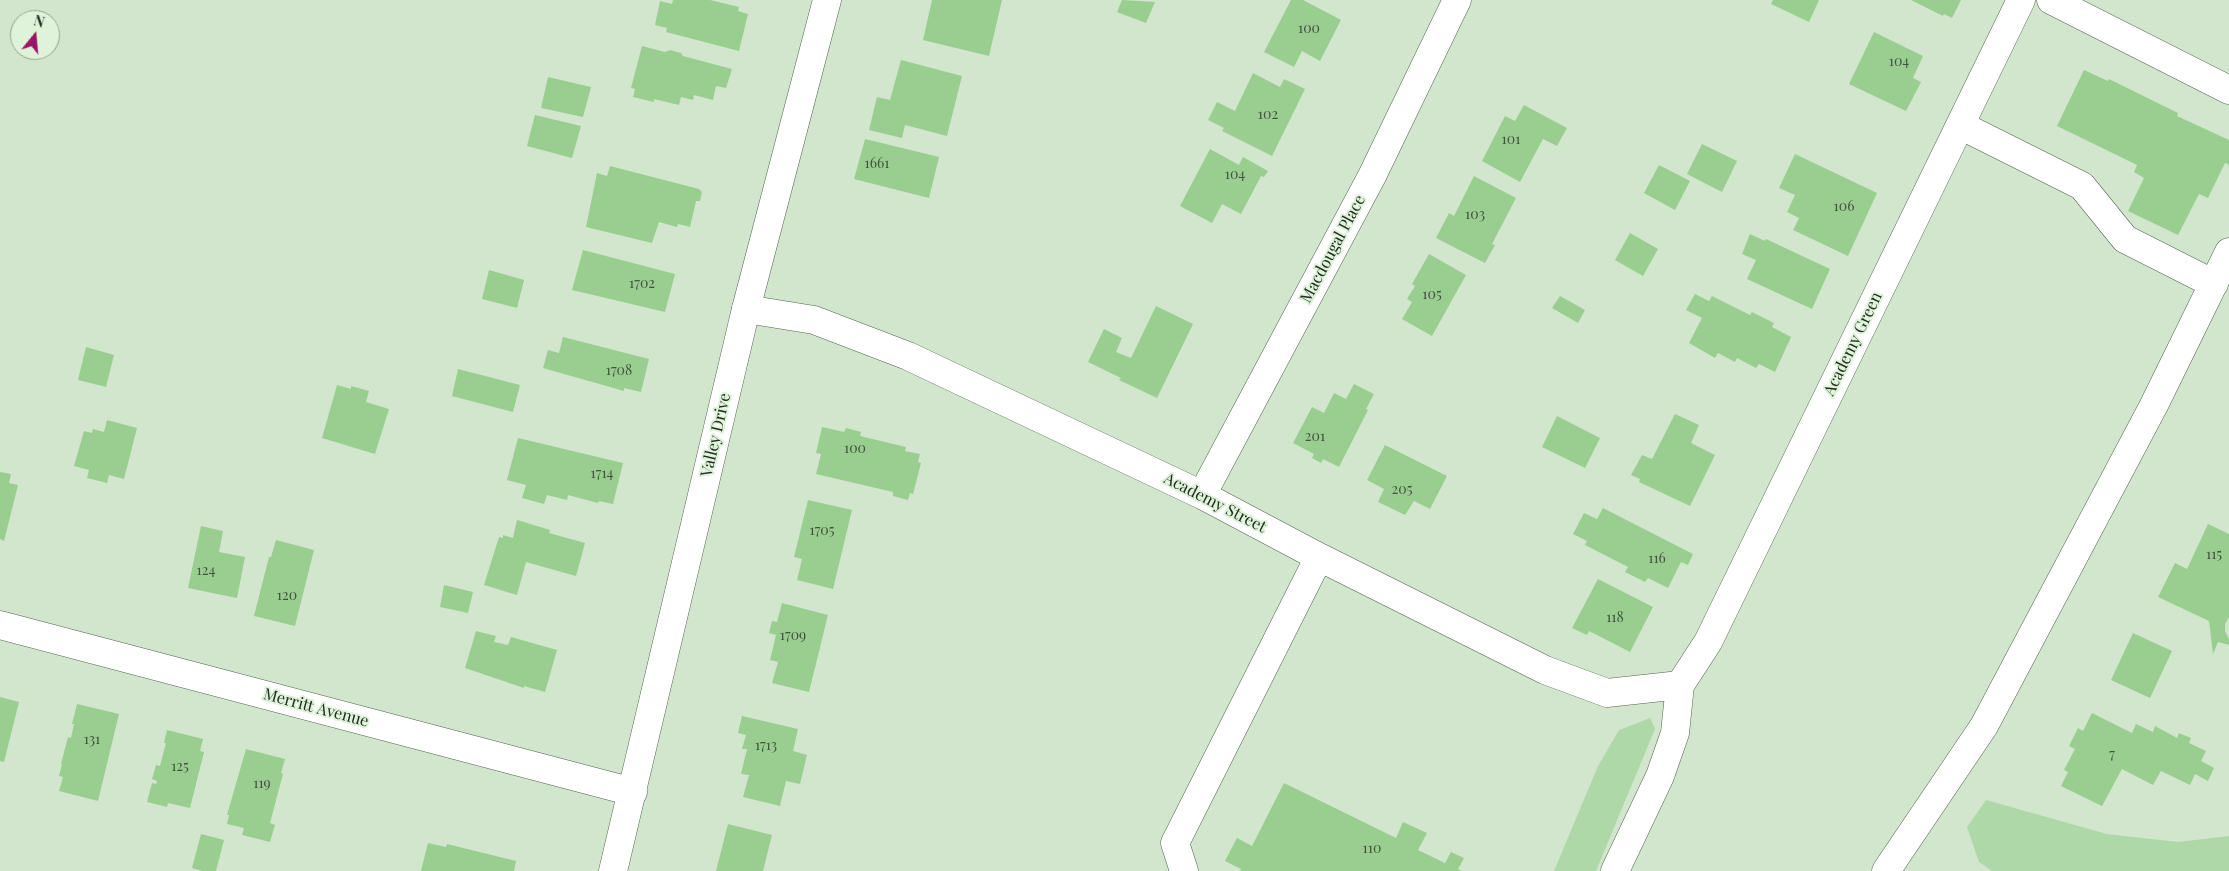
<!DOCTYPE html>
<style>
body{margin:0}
#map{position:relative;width:2229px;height:871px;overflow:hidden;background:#d1e6cd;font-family:"Playfair Display",serif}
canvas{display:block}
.north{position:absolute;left:10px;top:10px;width:50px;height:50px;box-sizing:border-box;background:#def3da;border:1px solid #94a390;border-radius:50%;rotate:17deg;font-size:14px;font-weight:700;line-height:20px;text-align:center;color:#242c22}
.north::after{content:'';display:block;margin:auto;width:18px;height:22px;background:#9b1566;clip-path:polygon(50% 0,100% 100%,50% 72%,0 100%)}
</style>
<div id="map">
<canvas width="2229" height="871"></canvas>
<div class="north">N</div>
</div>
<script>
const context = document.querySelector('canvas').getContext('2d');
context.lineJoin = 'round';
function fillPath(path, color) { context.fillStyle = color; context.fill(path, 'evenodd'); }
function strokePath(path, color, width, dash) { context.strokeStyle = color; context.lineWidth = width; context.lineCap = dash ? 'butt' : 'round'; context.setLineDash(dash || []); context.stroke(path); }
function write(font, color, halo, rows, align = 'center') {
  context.font = font + ' "Playfair Display",serif'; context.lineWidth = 4; context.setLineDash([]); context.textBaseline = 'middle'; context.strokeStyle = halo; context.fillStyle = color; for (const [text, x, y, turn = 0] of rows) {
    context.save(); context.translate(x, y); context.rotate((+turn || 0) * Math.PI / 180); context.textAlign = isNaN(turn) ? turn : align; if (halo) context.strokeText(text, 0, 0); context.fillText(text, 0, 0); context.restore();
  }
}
fillPath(new Path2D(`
 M1650,718L1655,729L1596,871H1554L1598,766L1619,730Z
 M1986,800L2107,834L2178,842L2229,836V871H1992L1979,862L1967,827Z`), '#afd8a8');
fillPath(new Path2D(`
 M673,0H710L739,7L738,11L748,14L739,51L666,32L667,28L655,25L660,1L672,4Z
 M932,0H1002L989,56L923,40Z
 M1122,0L1155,2L1146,23L1117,12Z
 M1291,0H1303L1341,20L1320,61L1302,51L1294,67L1264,52Z
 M1773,0H1819L1809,22L1771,4Z
 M1911,0H1961L1952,18L1944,14L1943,16Z
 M1874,32L1923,56L1913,78L1921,82L1906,111L1849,84Z
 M642,46L665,52L670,50L681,53L683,56L732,69L726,88L716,86L713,100L694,95L693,100L681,97L679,105L654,99V102L633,97L635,89L631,88Z
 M901,60L962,76L947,136L905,125L902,138L869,130L877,97L890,100Z
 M2084,70L2108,81L2109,79L2178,113L2177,116L2229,140V165L2225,163L2208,198L2199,194L2178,235L2128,211L2144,178L2134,172L2137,165L2057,126Z
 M1253,73L1280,87L1284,79L1305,89L1272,156L1222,131L1224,128L1208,120L1217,102L1235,111Z
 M548,77L591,87L583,117L541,108Z
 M1524,105L1567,128L1557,146L1543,139L1520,182L1482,161L1505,116L1515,121Z
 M535,115L581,126L572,158L527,146Z
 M865,139L939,157L929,198L854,179Z
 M1702,144L1737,161L1722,192L1687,174Z
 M1210,149L1239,165L1243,157L1268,171L1264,177L1261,176L1241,214L1222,204L1212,223L1180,206Z
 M1795,154L1877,193L1848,256L1793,230L1799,218L1787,212L1795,195L1779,188Z
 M1659,165L1690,181L1675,210L1644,193Z
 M610,166L699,189L702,192L700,201H696L690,227L678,224L677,227L659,222L652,243L586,227L597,173L607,176Z
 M1474,176L1516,198L1492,244L1495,245L1485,263L1436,238L1449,213L1454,216Z
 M1630,233L1658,249L1643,276L1615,260Z
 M1750,234L1765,241L1766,239L1830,269L1812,309L1747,279L1756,260L1742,254Z
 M583,250L675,274L665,312L572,290Z
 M1429,254L1466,275L1432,336L1402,319L1412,302L1407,299L1415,286L1412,284Z
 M489,270L524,280L517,308L482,299Z
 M1695,294L1709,301L1712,296L1750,315L1752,312L1774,323L1772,327L1791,337L1775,372L1759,364L1756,368L1737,358L1735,362L1718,353L1715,358L1689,343L1702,318L1686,310Z
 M1560,296L1585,310L1578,323L1552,308Z
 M1156,306L1193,324L1157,398L1119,380L1121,378L1088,362L1104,329L1122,338L1116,352L1131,358Z
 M563,337L649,359L641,392L624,388V391L543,368L548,350L559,353Z
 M86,347L114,355L106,387L78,380Z
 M458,369L520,385L513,412L452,396Z
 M1354,384L1374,394L1366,409L1368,410L1339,467L1323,459L1321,463L1312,458L1314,454L1293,443L1312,407L1324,413L1334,393L1346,399Z
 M337,385L351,389V386L369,391L366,402L389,409L375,454L322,438Z
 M1675,414L1699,425L1691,443L1715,455L1690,506L1639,482L1640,479L1631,475L1642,455L1652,459Z
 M1557,416L1600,438L1585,468L1542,447Z
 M107,420L137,428L124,479L109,475L107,483L87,478L89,470L74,466L84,431L92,433L93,429L104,432Z
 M822,427L844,432L846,428L861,432L860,436L906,447L905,451L920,454L918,462L921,463L913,494L910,493L908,500L893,496V492L816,474L821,454L816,453Z
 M518,438L623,463L613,504L599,501L598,503L568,495L567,500L547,495L544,504L522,498L526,485L507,480Z
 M1385,445L1447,476L1430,509L1414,501L1405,515L1378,502L1384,489L1367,480Z
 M0,472L11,474L9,483L18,485L4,541L0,539Z
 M808,500L852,510L833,589L797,580L802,559L794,557Z
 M1603,508L1693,554L1688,565L1681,562L1668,588L1648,578L1645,582L1625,572L1628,567L1585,545L1587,541L1573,534L1584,513L1597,519Z
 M517,520L550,530L549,533L585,543L576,576L526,562L517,595L484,585L499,537L503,538V535L513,538Z
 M2208,524L2229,534V617L2225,624V631L2229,639V645L2218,642L2213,654L2209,621L2158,597L2175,563L2187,569Z
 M201,526L223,531L219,552L245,557L237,598L188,588Z
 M276,540L314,550L295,626L254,616L269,557H271Z
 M1598,579L1653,607L1630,652L1589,631L1587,635L1572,628Z
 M444,585L473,592L468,613L440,607Z
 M782,603L828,615L809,692L772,683L778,662L770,660L776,635L769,633L772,621L777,622Z
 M476,631L496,636L494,642L508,645L511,637L557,650L545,692L524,686V688L465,668Z
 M2133,633L2172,651L2150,698L2111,680Z
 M0,697L19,702L4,762L0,761Z
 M77,704L119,714L98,801L59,791L63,777L59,776L62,764H61L68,737L71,738L74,724H72Z
 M2092,713L2132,733L2136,724L2153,732L2155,726L2177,738L2179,733L2191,738L2189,743L2206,751L2201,761L2214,768L2208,781L2195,774L2190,785L2161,771L2153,785L2122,769L2102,806L2061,786L2068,772L2064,770L2075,749L2069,746L2078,728L2083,731Z
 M742,716L798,729L793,751L807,755L800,784L786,781L780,806L743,797L749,775L741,774L747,749H742L746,735L738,733Z
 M167,730L203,739L200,751L204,752L190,808L168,803L167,807L147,802L152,783L156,784L157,781L152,779L156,765L160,766L166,743H164Z
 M246,749L285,759L281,773L283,774L270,823L275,825L270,842L242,835L244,828L227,824L229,815H227Z
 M1284,783L1396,838L1403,822L1427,833L1418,850L1445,863L1451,852L1464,858L1458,869L1462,871H1240L1241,869L1225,861L1237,838L1252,846Z
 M728,824L772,835L763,871H716Z
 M201,834L224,840L216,871H202L192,868Z
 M428,843L446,847L447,844L516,861L514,871H421Z`), '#9ace91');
const minor = new Path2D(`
 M2051,0L2229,90
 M1960,125L2082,186L2125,239L2214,284
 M746,309L814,320L908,356L1202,495L1319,557L1545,670L1607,693L1680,685
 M1202,495L1372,176L1457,0
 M0,625L633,792
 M1184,871L1175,843L1319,557
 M1615,871L1660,776L1675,733L1680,685L1708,642L2021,0
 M1886,871L1984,726L2154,405L2229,252`);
const major = new Path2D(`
 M613,871L746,309L827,0`);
strokePath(minor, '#52644f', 29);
strokePath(major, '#52644f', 29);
strokePath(minor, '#fff', 28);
strokePath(major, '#fff', 28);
write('14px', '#42543e', null, [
 ["100",1309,29],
 ["104",1899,62],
 ["102",1268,115],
 ["101",1511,140],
 ["1661",877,164],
 ["104",1235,175],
 ["106",1844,207],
 ["103",1475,215],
 ["1702",642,284],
 ["105",1432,295],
 ["1708",619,371],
 ["201",1315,437],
 ["100",855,449],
 ["1714",602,474],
 ["205",1402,490],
 ["1705",822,531],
 ["115",2214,555],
 ["116",1657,559],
 ["124",206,571],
 ["120",287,596],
 ["118",1615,618],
 ["1709",793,636],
 ["131",92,740],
 ["1713",766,746],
 ["7",2112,755],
 ["125",180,767],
 ["119",262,784],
 ["110",1372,849]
]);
write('16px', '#242c22', '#def3da', [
 ["Macdougal Place",1333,249,-62],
 ["Academy Green",1853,344,-64],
 ["Valley Drive",716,435,-77],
 ["Academy Street",1215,503,27],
 ["Merritt Avenue",316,708,15]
]);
</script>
